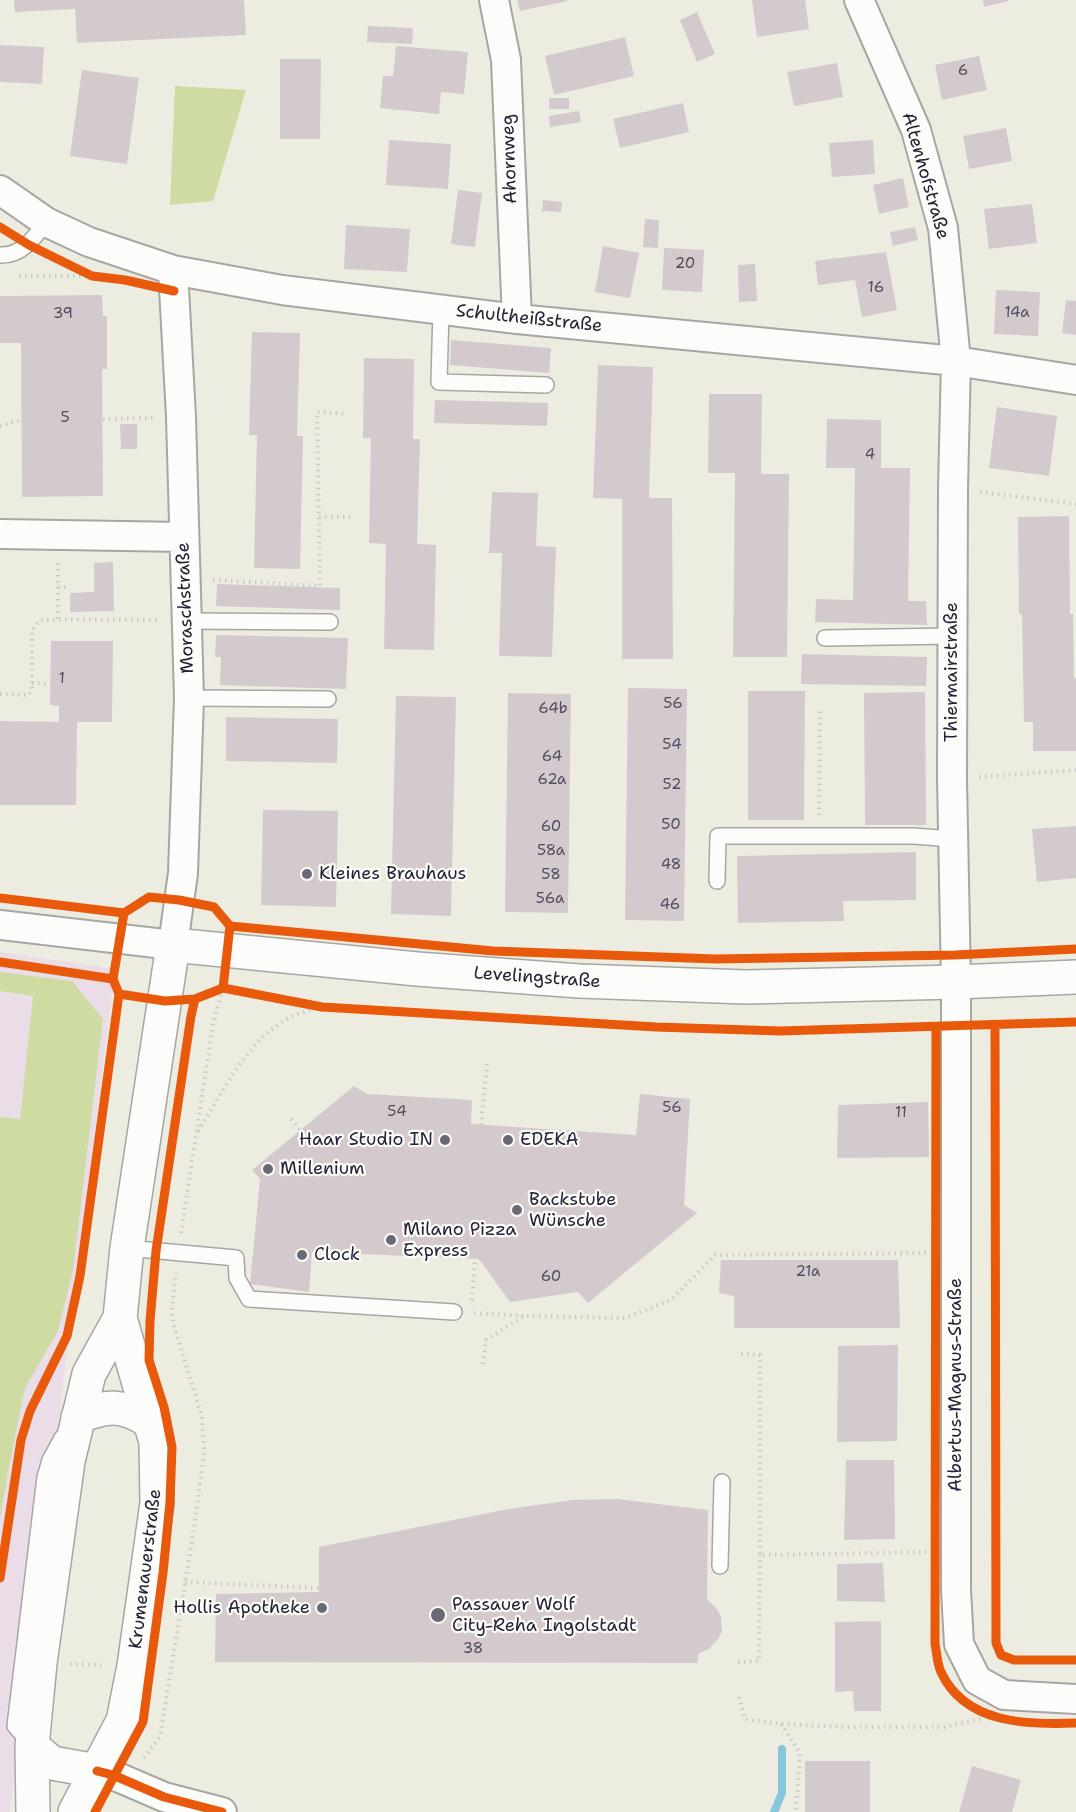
<!DOCTYPE html>
<meta charset="utf-8">
<style>
body{margin:0}
canvas{display:block;background:#edece1}
</style>
<canvas width="1076" height="1812"></canvas>
<script>
const context = document.querySelector('canvas').getContext('2d');
context.lineJoin = 'round';
function fillPath(path, color) { context.fillStyle = color; context.fill(path, 'evenodd'); }
function strokePath(path, color, width, dash) { context.strokeStyle = color; context.lineWidth = width; context.lineCap = dash ? 'butt' : 'round'; context.setLineDash(dash || []); context.stroke(path); }
function write(font, color, halo, rows, align = 'center') {
  context.font = font + ' "Shantell Sans",sans-serif'; context.lineWidth = 4.5; context.setLineDash([]); context.textBaseline = 'middle'; context.strokeStyle = halo; context.fillStyle = color; for (const [text, x, y, turn = 0] of rows) {
    context.save(); context.translate(x, y); context.rotate((+turn || 0) * Math.PI / 180); context.textAlign = isNaN(turn) ? turn : align; if (halo) context.strokeText(text, 0, 0); context.fillText(text, 0, 0); context.restore();
  }
}
fillPath(new Path2D(`
 M0,952L115,969L10,1812H0Z`), '#ebdde7');
fillPath(new Path2D(`
 M175,86L246,90L213,201L170,205Z
 M0,972L72,981L103,1019L73,1270L58,1331L25,1388L8,1472L0,1520V1117L20,1119L33,996L0,991Z`), '#cedca4');
strokePath(new Path2D(`
 M774,1812L782,1793V1749`), '#87c6db', 8);
fillPath(new Path2D(`
 M14,0H244L246,35L77,43L75,9L15,12Z
 M517,0H567V1L520,11Z
 M752,0H805L809,29L757,37Z
 M983,0H1008V1L984,7Z
 M697,12L715,54L697,62L680,20Z
 M368,26L413,28L412,44L367,42Z
 M625,37L634,76L554,95L545,56Z
 M0,45L44,47L42,84L0,82Z
 M396,46L468,52L464,94L441,92L439,114L380,108L383,76H393Z
 M979,56L987,90L942,100L935,65Z
 M280,59H321L320,139H280Z
 M837,63L843,97L794,106L787,72Z
 M82,70L139,78L127,164L70,156Z
 M549,98H569V109H549Z
 M683,103L689,132L620,148L613,119Z
 M579,111L581,122L550,127L549,116Z
 M1006,128L1012,161L969,169L963,136Z
 M389,140L451,144L448,189L386,185Z
 M873,140L875,174L832,177L829,143Z
 M903,178L909,207L879,214L873,185Z
 M458,190L482,193L475,247L451,244Z
 M543,200L562,202L561,212L542,211Z
 M1032,204L1037,243L989,249L984,209Z
 M645,219L659,220L658,248L643,247Z
 M346,225L410,229L407,272L344,269Z
 M915,227L918,240L893,246L890,232Z
 M603,246L639,253L630,298L595,292Z
 M664,248L704,250L702,292L662,290Z
 M886,252L897,310L862,317L855,280L818,285L815,261Z
 M755,264L757,301L739,302L738,265Z
 M996,290L1040,292L1038,336L994,334Z
 M102,295L103,316H107V369H102L103,496L22,497L21,343H0V296Z
 M1066,300L1076,301V335L1062,333Z
 M252,332L300,333L297,436H303L300,569L254,568L257,435H249Z
 M451,340L551,348L549,373L450,365Z
 M364,358L414,359L413,439H420L417,544L436,545L434,650L384,649L386,544L369,543L371,438H363Z
 M598,365L653,367L649,498H672L673,659H622V499L593,498Z
 M709,394H762L761,474H789L787,657H733L735,473H708Z
 M435,400L548,403L547,426L434,423Z
 M997,407L1057,416L1049,476L989,468Z
 M827,419L881,420V468H910L908,601H926L927,625L815,622L816,599L853,600L855,468H826Z
 M120,424H137V449H121Z
 M492,492L538,493L536,546L556,547L552,657L499,656L502,553H489Z
 M1069,516L1070,614H1073L1074,678H1076V751H1033V722H1024L1022,614H1019L1018,517Z
 M113,562L114,611L70,612V593L94,592V563Z
 M217,584L340,588V610L216,606Z
 M216,635L348,638L346,689L220,685L221,657H215Z
 M51,641H113L112,722H77L76,805H0V721L59,722V706L50,705Z
 M802,654L927,657L926,686L801,684Z
 M628,688L687,689L684,921L625,920Z
 M748,691H805L804,820H748Z
 M925,692L926,825H865L864,693Z
 M508,693L571,694L568,913L505,912Z
 M396,696L456,697L451,916L391,914Z
 M226,717L338,719L337,763L226,761Z
 M263,810L338,811L336,907L261,905Z
 M1076,826V878L1037,882L1032,829Z
 M916,852V900L843,901L844,921L738,923L737,856Z
 M354,1086L367,1094L472,1100L471,1124L636,1135L640,1094L690,1099L684,1205L697,1213L588,1303L578,1292L510,1302L479,1259L312,1252L309,1292L250,1284L260,1179L252,1170Z
 M928,1102L929,1157L837,1158L838,1105Z
 M721,1260H898L900,1328H734V1296L719,1293Z
 M898,1345L897,1441L837,1442L838,1346Z
 M846,1460H894L895,1539L844,1540Z
 M617,1499L708,1510L707,1599L717,1609L721,1617L722,1631L718,1639L709,1649L698,1654V1663L215,1662L216,1594L319,1592V1547L508,1509L572,1500Z
 M883,1563L885,1602L837,1601V1564Z
 M881,1621V1711H854L853,1691L835,1692V1622Z
 M805,1761H870V1812H805Z
 M972,1766L1021,1780L1012,1812H959Z`), '#d4cacd');
const service = new Path2D(`
 M0,255C22,256 34,238 46,222
 M441,310L439,382L546,385
 M187,621L330,622
 M825,638L952,636
 M189,698L328,699
 M717,881L718,836H913L953,839
 M127,1248L236,1258L237,1278L249,1299L454,1312
 M720,1566L722,1482
 M31,1744L15,1726L45,1477L50,1460L62,1438`);
const minor = new Path2D(`
 M494,0L506,60L517,319
 M859,0L916,130L943,228L956,361L953,488L952,779L956,982V1590L959,1644L977,1680L1004,1695L1076,1699
 M0,190L46,222L89,242L173,270L282,290L517,319L956,361L1076,380
 M0,534L184,537
 M0,925L173,945L183,873L189,698L181,417L173,270
 M97,1771L113,1775L164,1797L222,1812`);
const tertiary = new Path2D(`
 M78,1417C107,1405 122,1404 149,1421
 M32,1746L52,1763L97,1771
 M33,1812L32,1746L40,1663L68,1461L89,1374L120,1318L127,1248L173,945L417,969L579,981L746,987L956,982L1076,977
 M75,1812L123,1721L134,1666L157,1503L156,1442L120,1318`);
strokePath(service, '#a7a6a3', 18);
strokePath(minor, '#a7a6a3', 32);
strokePath(tertiary, '#a7a6a3', 36);
strokePath(new Path2D(`
 M19,276H92
 M103,419L153,418
 M0,426L21,420
 M980,492L1076,504
 M319,517H352
 M58,563V619
 M213,580L320,586L317,412L345,414
 M58,587H70
 M32,683L50,684
 M0,694L28,695L32,690V630L39,621L58,619L159,620
 M979,777L1076,770
 M819,815L820,708
 M291,1119L300,1130
 M481,1125L487,1064
 M198,1131C223,1092 246,1042 287,1019C297,1013 311,1010 322,1007
 M181,1233L213,1024L223,988
 M472,1300L475,1259
 M474,1313L523,1316
 M741,1354L760,1355V1555L928,1552
 M483,1364L486,1340L524,1316L625,1318L671,1300L715,1255L928,1253
 M185,1582L319,1588
 M738,1662L759,1661L760,1555
 M70,1664L104,1665
 M739,1697L745,1719L781,1724L844,1727H945L985,1718
 M781,1724L800,1753L796,1812
 M144,1758L160,1737L193,1535L204,1454L202,1417L173,1323L172,1307L176,1273`), '#cbcaca', 4, [1.5, 4.5]);
strokePath(service, '#fcfcfa', 15);
strokePath(minor, '#fcfcfa', 28);
strokePath(tertiary, '#fcfcfa', 33);
strokePath(new Path2D(`
 M0,227L29,245L92,276L125,280L174,291
 M0,898L124,913L149,897L179,900L214,907L230,926L493,951L716,959L955,955L1076,949
 M230,926L223,988L322,1007L656,1027L780,1031L1076,1022
 M0,962L113,979
 M119,994L165,1001L195,999L223,988
 M995,1026L996,1643L1001,1655L1014,1660H1076
 M936,1027L935,1644C937,1653 937,1664 941,1672C965,1724 1027,1725 1076,1723
 M0,1578L21,1440L30,1411L67,1336L80,1276L119,994L113,979L124,913
 M97,1771L113,1775L164,1797L222,1812
 M95,1812L143,1722L163,1573L170,1502L172,1447L164,1407L149,1360L150,1321L156,1251L191,1016L195,999`), '#e8590c', 9);
for (const [x, y, r, color] of [
 [307,874,6,"#696975"],
 [445,1140,6,"#696975"],
 [508,1140,6,"#696975"],
 [268,1169,6,"#696975"],
 [517,1210,6,"#696975"],
 [391,1240,6,"#696975"],
 [302,1255,6,"#696975"],
 [322,1608,6,"#696975"],
 [438,1615,8,"#696975"]
]) { const dot = new Path2D(); dot.arc(x, y, r, 0, 2 * Math.PI); context.fillStyle = color; context.fill(dot); strokePath(dot, '#fdfcf7', 2); }
write('15px', '#4e4c60', null, [
 ["6",963,71],
 ["20",685,264],
 ["16",876,288],
 ["14a",1017,313],
 ["39",63,314],
 ["5",65,418],
 ["4",870,455],
 ["1",62,679],
 ["56",673,704],
 ["64b",553,709],
 ["54",672,745],
 ["64",552,757],
 ["62a",552,780],
 ["52",672,785],
 ["50",671,825],
 ["60",551,827],
 ["58a",551,851],
 ["48",671,865],
 ["58",551,875],
 ["56a",550,899],
 ["46",670,905],
 ["56",672,1108],
 ["54",397,1112],
 ["11",901,1113],
 ["21a",808,1272],
 ["60",551,1277],
 ["38",473,1649]
]);
write('18px', '#22223b', '#fdfcf7', [
 ["Ahornweg",510,159,-92],
 ["Altenhofstraße",925,176,74],
 ["Schultheißstraße",529,319,6],
 ["Moraschstraße",186,608,-92],
 ["Thiermairstraße",952,672,-90],
 ["Levelingstraße",537,978,4],
 ["Albertus-Magnus-Straße",956,1385,-90],
 ["Krumenauerstraße",146,1569,-83]
]);
write('18px', '#22223b', '#fdfcf7', [
 ["Kleines Brauhaus",319,874],
 ["Haar Studio IN",433,1140,"right"],
 ["EDEKA",520,1140],
 ["Millenium",280,1169],
 ["Backstube",529,1200],
 ["Wünsche",529,1221],
 ["Milano Pizza",403,1230],
 ["Express",403,1251],
 ["Clock",314,1255],
 ["Passauer Wolf",452,1605],
 ["City-Reha Ingolstadt",452,1626],
 ["Hollis Apotheke",310,1608,"right"]
], 'left');
</script>
